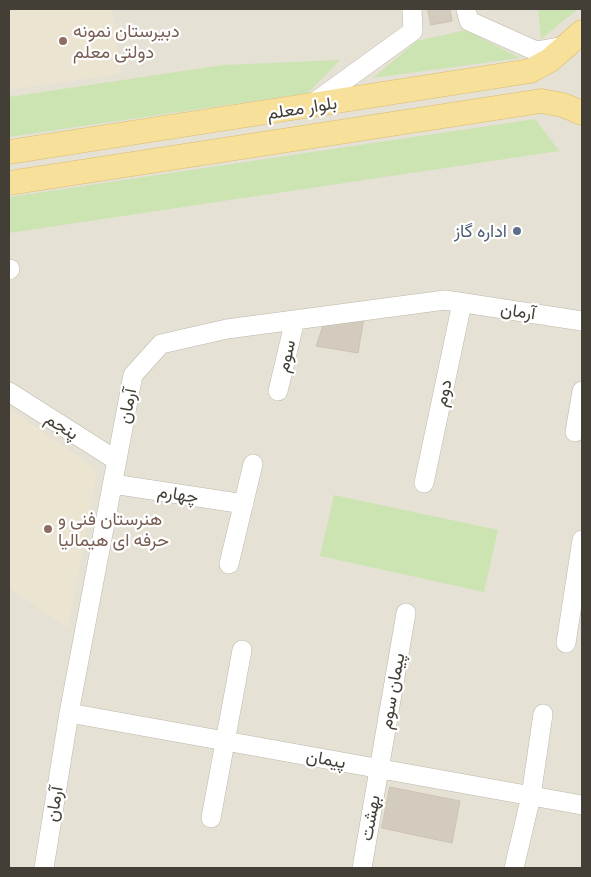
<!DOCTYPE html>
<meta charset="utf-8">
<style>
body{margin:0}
#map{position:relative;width:591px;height:877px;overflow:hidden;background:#f2efe7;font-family:Ubuntu,sans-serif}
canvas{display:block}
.frame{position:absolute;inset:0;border:10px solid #443f36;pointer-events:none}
</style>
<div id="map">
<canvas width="591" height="877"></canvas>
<div class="frame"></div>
</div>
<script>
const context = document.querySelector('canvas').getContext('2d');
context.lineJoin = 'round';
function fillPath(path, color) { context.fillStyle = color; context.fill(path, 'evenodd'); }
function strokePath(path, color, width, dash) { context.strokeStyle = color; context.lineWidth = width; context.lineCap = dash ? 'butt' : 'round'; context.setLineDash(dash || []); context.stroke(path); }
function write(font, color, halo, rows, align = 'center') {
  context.font = font + ' Ubuntu,Vazirmatn,sans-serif'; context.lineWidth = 4.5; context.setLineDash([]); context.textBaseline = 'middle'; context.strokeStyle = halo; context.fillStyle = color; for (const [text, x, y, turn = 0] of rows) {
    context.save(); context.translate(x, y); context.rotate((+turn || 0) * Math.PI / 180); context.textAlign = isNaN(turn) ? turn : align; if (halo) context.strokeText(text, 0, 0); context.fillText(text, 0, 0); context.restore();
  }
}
fillPath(new Path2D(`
 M9,9H582V868H9Z`), '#e6e1d5');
fillPath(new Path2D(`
 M9,9H112L121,74L9,90Z
 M9,408L97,470L68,628L9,588Z`), '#eae4d1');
fillPath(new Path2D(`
 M538,9H578L541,39Z
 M466,30L520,58L373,78L417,41Z
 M340,60L308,93L9,137V97L223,65Z
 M535,119L559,151L9,233V197Z
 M334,495L498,530L484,592L320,556Z`), '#cce4b2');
const building = new Path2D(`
 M428,9H450L452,21L431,25Z
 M364,318L358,353L316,346L324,323Z
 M390,787L460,801L452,843L382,828Z`);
fillPath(building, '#d3cbbd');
strokePath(building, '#cdc3b1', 1);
const minor = new Path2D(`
 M466,9L469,21L536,51L565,46
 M312,104L413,31L412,9
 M9,270L10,269
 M278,391L295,320
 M9,392L116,460
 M575,432L582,391
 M424,483L462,303
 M113,484L244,504
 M229,564L253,464
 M566,643L582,540
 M69,713L582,805
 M211,818L242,650
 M44,868L69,713L133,375L161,344L227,329L445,300L582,321
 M362,868L406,613
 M514,868L531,796L543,714`);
const major = new Path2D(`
 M9,152L530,71L550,60L582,32
 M9,183L541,101L563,105L582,113`);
strokePath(minor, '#bdb7aa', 20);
strokePath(major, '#dbbd6b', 25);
strokePath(minor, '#fff', 19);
strokePath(major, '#f7e09a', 24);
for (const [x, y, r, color] of [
 [63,41,5,"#8d6e63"],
 [517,231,5,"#5c6f8a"],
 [48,529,5,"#8d6e63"]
]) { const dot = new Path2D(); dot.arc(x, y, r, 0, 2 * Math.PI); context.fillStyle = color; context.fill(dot); strokePath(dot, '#fff', 2); }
write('18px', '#785e54', '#fff', [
 ["دبیرستان نمونه",73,31],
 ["دولتی معلم",73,52],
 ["هنرستان فنی و",58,519],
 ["حرفه ای هیمالیا",58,540]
], 'left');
write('18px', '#443f36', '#fff', [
 ["بلوار معلم",302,108,-9],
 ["آرمان",518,311,8],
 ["سوم",286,356,-77],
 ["دوم",443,393,-78],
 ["آرمان",127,406,-79],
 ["پنجم",62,426,32],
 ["چهارم",178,494,9],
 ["پیمان سوم",392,691,-80],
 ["پیمان",326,759,10],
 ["آرمان",54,804,-81],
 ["بهشت",370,818,-80]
]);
write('18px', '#4e5e75', '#fff', [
 ["اداره گاز",507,231]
], 'right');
</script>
